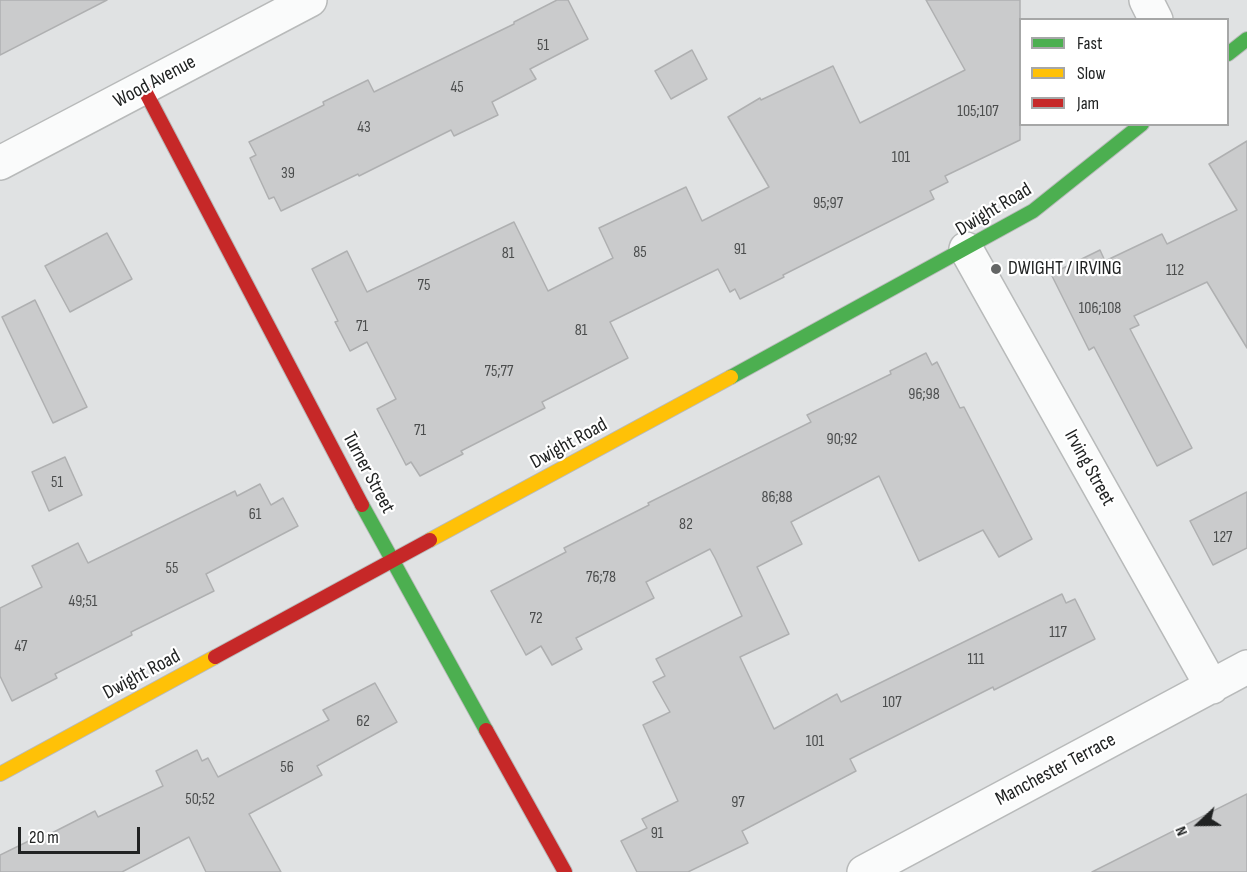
<!DOCTYPE html>
<style>
body{margin:0}
#map{position:relative;width:1247px;height:872px;overflow:hidden;background:#e0e2e3;font-family:"Sofia Sans Condensed",sans-serif}
canvas{display:block}
.legend{position:absolute;left:1019px;top:18px;width:210px;height:108px;box-sizing:border-box;background:#fff;border:2px solid #a6a7a7;margin:0;padding:8px 10px;list-style:none;font-size:18px;color:#212323}
.legend li{display:flex;align-items:center;gap:12px;height:30px}
.legend b{width:30px;border:2px solid #a6a7a7}
.north{position:absolute;left:1169px;top:794px;width:60px;height:60px;-webkit-text-stroke:4px #fff;paint-order:stroke;rotate:248deg;font-size:16px;font-weight:700;line-height:24px;text-align:center;color:#212323}
.north::after{content:'';display:block;margin:auto;width:21px;height:27px;background:#212323;clip-path:polygon(50% 0,100% 100%,50% 72%,0 100%)}
.scale{position:absolute;left:18px;top:827px;width:122px;height:27px;box-sizing:border-box;border:3px solid #212323;border-top:0;padding-left:8px;font-size:18px;line-height:21px;white-space:nowrap;color:#212323;-webkit-text-stroke:4px #fff;paint-order:stroke}
</style>
<div id="map">
<canvas width="1247" height="872"></canvas>
<ul class="legend">
<li><b style="height:8px;background:#4caf50"></b>Fast</li>
<li><b style="height:8px;background:#ffc107"></b>Slow</li>
<li><b style="height:8px;background:#c62828"></b>Jam</li>
</ul>
<div class="north">N</div>
<div class="scale">20 m</div>
</div>
<script>
const context = document.querySelector('canvas').getContext('2d');
context.lineJoin = 'round';
function fillPath(path, color) { context.fillStyle = color; context.fill(path, 'evenodd'); }
function strokePath(path, color, width, dash) { context.strokeStyle = color; context.lineWidth = width; context.lineCap = dash ? 'butt' : 'round'; context.setLineDash(dash || []); context.stroke(path); }
function write(font, color, halo, rows, align = 'center') {
  context.font = font + ' "Sofia Sans Condensed",sans-serif'; context.lineWidth = 4.5; context.setLineDash([]); context.textBaseline = 'middle'; context.strokeStyle = halo; context.fillStyle = color; for (const [text, x, y, turn = 0] of rows) {
    context.save(); context.translate(x, y); context.rotate((+turn || 0) * Math.PI / 180); context.textAlign = isNaN(turn) ? turn : align; if (halo) context.strokeText(text, 0, 0); context.fillText(text, 0, 0); context.restore();
  }
}
const building = new Path2D(`
 M0,0H107L0,55Z
 M557,0H568L588,39L530,69L536,79L492,102L498,115L454,136L451,130L359,176L358,174L281,211L274,197L269,199L250,158L256,155L249,142L324,105L323,102L368,80L374,92L514,24V22Z
 M926,0H1020V140L945,176L948,182L930,191L934,199L783,275L784,277L740,299L735,289L730,292L718,269L610,322L628,358L542,402L545,408L461,451L463,454L420,476L411,462L406,465L377,409L396,399L367,342L350,351L335,322L338,321L312,269L347,251L367,292L514,222L548,291L613,258L599,228L686,187L702,221L769,187L728,117L760,98L761,100L833,66L860,123L965,70Z
 M692,50L707,79L671,99L655,71Z
 M1247,141V348L1207,282L1134,316L1139,325L1130,329L1192,448L1157,466L1094,347L1089,350L1051,274L1100,250L1105,261L1162,234L1167,244L1237,210L1209,164Z
 M107,233L132,279L70,312L45,266Z
 M35,300L87,407L53,423L2,317Z
 M926,353L932,365L937,362L960,408L964,407L1032,539L999,557L983,530L919,561L879,476L791,522L802,544L757,567L789,634L740,657L774,729L837,694L841,702L1062,594L1066,603L1075,599L1095,639L994,690L993,687L850,759L856,771L742,831L748,843L688,872H637L621,841L647,828L642,819L678,801L643,725L670,712L653,682L665,676L656,659L742,616L715,558L710,549L646,582L654,598L576,638L582,649L552,665L541,646L526,655L491,591L566,552L564,548L649,505L648,503L811,422L807,415L891,374L890,371Z
 M65,457L82,495L49,511L32,472Z
 M260,484L271,505L283,498L298,526L206,574L214,591L131,632L132,635L55,674L57,678L12,701L0,676V608L42,587L32,566L78,543L88,563L235,491L237,496Z
 M1247,492V548L1213,565L1190,521Z
 M375,683L397,722L317,766L322,775L249,814L281,872H206L189,837L122,872H0V855L43,834L44,837L95,811L98,817L163,786L156,771L197,750L202,761L208,758L218,777L329,720L323,710Z
 M1247,794V872H1092Z`);
fillPath(building, '#cacbcc');
strokePath(building, '#afb0b1', 1.5);
const street = new Path2D(`
 M1146,0L1156,20
 M0,163L310,0
 M966,249L1212,687
 M864,872L1247,667`);
const fast = new Path2D(`
 M1228,54L1247,39
 M731,377L1033,211L1142,124
 M362,505L486,730`);
const slow = new Path2D(`
 M430,540L731,377
 M0,774L215,657`);
const jam = new Path2D(`
 M144,89L362,505
 M215,657L430,540
 M486,730L565,872`);
strokePath(street, '#b8baba', 36);
strokePath(fast, '#b8baba', 16);
strokePath(slow, '#b8baba', 16);
strokePath(jam, '#b8baba', 16);
strokePath(street, '#fafbfb', 33);
strokePath(fast, '#4caf50', 14);
strokePath(slow, '#ffc107', 14);
strokePath(jam, '#c62828', 14);
for (const [x, y, r, color] of [
 [996,269,6,"#646666"]
]) { const dot = new Path2D(); dot.arc(x, y, r, 0, 2 * Math.PI); context.fillStyle = color; context.fill(dot); strokePath(dot, '#fff', 2); }
write('16px', '#4b4d4d', null, [
 ["51",543,46],
 ["45",457,88],
 ["105;107",978,112],
 ["43",364,128],
 ["101",901,158],
 ["39",288,174],
 ["95;97",828,204],
 ["91",740,250],
 ["85",640,253],
 ["81",508,254],
 ["112",1175,271],
 ["75",424,286],
 ["106;108",1100,309],
 ["71",362,327],
 ["81",581,331],
 ["75;77",499,372],
 ["96;98",924,395],
 ["71",420,431],
 ["90;92",842,440],
 ["51",57,483],
 ["86;88",777,498],
 ["61",255,515],
 ["82",686,525],
 ["127",1223,538],
 ["55",172,569],
 ["76;78",601,578],
 ["49;51",83,602],
 ["72",536,619],
 ["117",1058,633],
 ["47",21,647],
 ["111",976,660],
 ["107",892,703],
 ["62",363,722],
 ["101",815,742],
 ["56",287,768],
 ["50;52",200,800],
 ["97",738,803],
 ["91",657,834]
]);
write('20px', '#212323', '#fff', [
 ["Wood Avenue",155,82,-28],
 ["Dwight Road",994,210,-31],
 ["Dwight Road",569,444,-29],
 ["Irving Street",1089,468,61],
 ["Turner Street",368,473,62],
 ["Dwight Road",142,675,-28],
 ["Manchester Terrace",1056,770,-28]
]);
write('20px', '#212323', '#fff', [
 ["DWIGHT / IRVING",1008,269]
], 'left');
</script>
